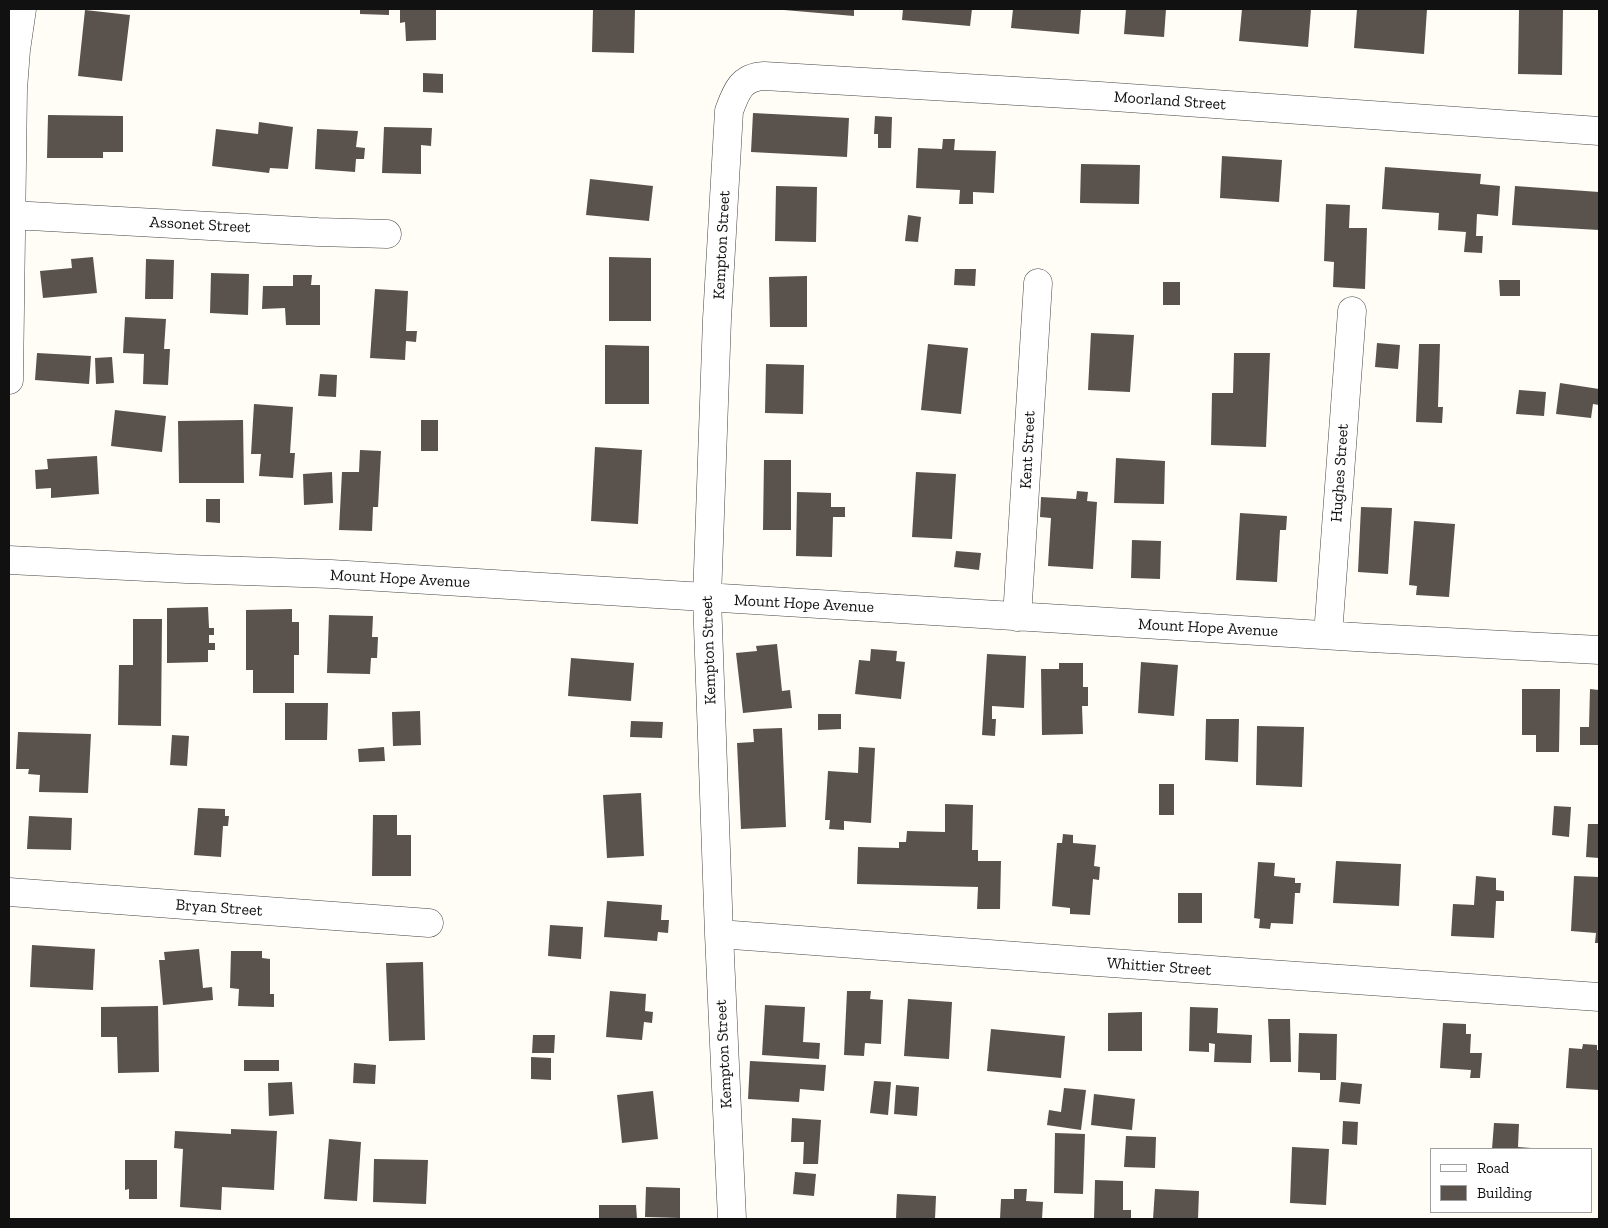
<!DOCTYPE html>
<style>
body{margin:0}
#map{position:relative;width:1608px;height:1228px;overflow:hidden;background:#fffdf5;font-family:"Zilla Slab",serif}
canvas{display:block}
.frame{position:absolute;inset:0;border:10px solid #111;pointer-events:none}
.legend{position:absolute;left:1430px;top:1148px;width:162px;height:65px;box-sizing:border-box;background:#fff;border:1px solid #a0a0a0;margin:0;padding:6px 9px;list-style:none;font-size:15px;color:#111}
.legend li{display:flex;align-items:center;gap:10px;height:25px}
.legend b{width:25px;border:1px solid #a0a0a0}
</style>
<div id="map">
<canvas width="1608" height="1228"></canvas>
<div class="frame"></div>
<ul class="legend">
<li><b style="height:6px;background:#fff"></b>Road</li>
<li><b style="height:14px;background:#5a524d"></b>Building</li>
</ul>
</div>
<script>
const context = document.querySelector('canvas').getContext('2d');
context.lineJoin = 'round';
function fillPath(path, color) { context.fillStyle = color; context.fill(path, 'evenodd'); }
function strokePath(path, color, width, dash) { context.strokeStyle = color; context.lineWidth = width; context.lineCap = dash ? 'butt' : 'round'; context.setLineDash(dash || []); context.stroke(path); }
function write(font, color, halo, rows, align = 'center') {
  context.font = font + ' "Zilla Slab",serif'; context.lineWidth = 5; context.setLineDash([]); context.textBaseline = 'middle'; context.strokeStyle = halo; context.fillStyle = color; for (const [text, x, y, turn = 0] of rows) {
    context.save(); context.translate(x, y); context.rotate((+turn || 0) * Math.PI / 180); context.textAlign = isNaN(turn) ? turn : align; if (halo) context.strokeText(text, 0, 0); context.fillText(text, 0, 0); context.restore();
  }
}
fillPath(new Path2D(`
 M360,9H389V15L360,14Z
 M400,9H436V40L406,41L405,22L400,23Z
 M593,9H635L634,53L592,52Z
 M784,9H854V16L784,10Z
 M903,9H972L970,26L902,20Z
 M1013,9H1081L1079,34L1011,28Z
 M1126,9H1166L1164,37L1124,34Z
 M1242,9H1311L1308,47L1239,41Z
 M1357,9L1410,10V9H1427L1424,54L1354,48Z
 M1519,9H1563L1562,75L1518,74Z
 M85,10L130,15L122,81L78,76Z
 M423,73L443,74V93L423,92Z
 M753,113L849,118L847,157L751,152Z
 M48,115L123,116V152H103V158H47Z
 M875,116L892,117L891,148H878V134H874Z
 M259,122L293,127L288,169L270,168L269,173L212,166L216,129L258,134Z
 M384,127L432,128L431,146L421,145V174L382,173Z
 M317,129L358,131L356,147L365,148L364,159H356L355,172L315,169Z
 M943,139H955L954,150L996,151L994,193L973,192V204H959L960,190L916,188L918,148L942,149Z
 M1222,156L1282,160L1279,202L1220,198Z
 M1081,164L1140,165L1139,204L1080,203Z
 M1385,167L1481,174L1480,184L1500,186L1498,216L1477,214L1476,236H1483L1482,253L1464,252L1466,232L1438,230L1439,213L1382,209Z
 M590,179L653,186L649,221L586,215Z
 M776,186L817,187L816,242L775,241Z
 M1515,186L1599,192V230L1512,225Z
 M1326,204L1350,205L1349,228H1367L1365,289L1333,287L1334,262L1324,261Z
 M908,215L921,217L918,242L905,241Z
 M93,257L97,293L43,298L40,271L72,268L71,259Z
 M609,257L651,258V321H609Z
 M146,259L174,260L173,299H145Z
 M955,269H976L975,286L954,285Z
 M211,273L249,274L248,315L210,313Z
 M293,275H312L311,285H320V325H286L285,308L262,309L263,286H293Z
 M807,276V327H770L769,277Z
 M1499,280H1520V296H1500Z
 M1163,282H1180V305H1163Z
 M375,289L408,291L406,331H417L416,342L406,341L405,360L370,358Z
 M125,317L166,319L164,349H170L168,385L143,384L144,354L123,353Z
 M1091,333L1134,335L1130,392L1088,390Z
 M1377,343L1400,345L1398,369L1375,367Z
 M928,344L968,348L961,414L921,410Z
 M1419,344H1440L1438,407H1443L1442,423L1416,422Z
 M605,345L649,346V404H605Z
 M37,353L91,356L89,384L35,380Z
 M1234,353H1270L1266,447L1211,445L1212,393H1233Z
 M112,357L114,383L96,384L95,358Z
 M766,364L804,365L803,414L765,413Z
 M320,374L337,375L336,397L318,396Z
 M1560,383L1599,389V405L1593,404L1591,418L1556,414Z
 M1519,390L1546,392L1544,416L1516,414Z
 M254,404L293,407L290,453H295L293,478L259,476L261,454H251Z
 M115,410L166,416L162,452L111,446Z
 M243,420L244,483H179L178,421Z
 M421,420H438V451H421Z
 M595,447L642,450L638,524L591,521Z
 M360,450L381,451L378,507H373L372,531L339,530L342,472H359Z
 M97,456L99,494L51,498V488L36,489L35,470L48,469L47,459Z
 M1116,458L1165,461L1164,504L1114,503Z
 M764,460H791V530H763Z
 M332,472L333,503L304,505L303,474Z
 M916,472L956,474L952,539L912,537Z
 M1077,491L1088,492L1087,501L1097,502L1093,569L1048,566L1051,518L1040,517L1041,497L1076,499Z
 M797,492L831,493V507H845V517H833L832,557L796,556Z
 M206,499H220V523L206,522Z
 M1361,507L1392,508L1388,574L1358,572Z
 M1240,513L1287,516L1286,530H1280L1277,582L1236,580Z
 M1414,521L1455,524L1449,597L1416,595L1417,586L1409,585Z
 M1132,540L1161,541L1160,579L1131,578Z
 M956,551L981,553L979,570L954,567Z
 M208,607L209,628H214V635H209V643H215V650H208V662L167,663V608Z
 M292,609V622H299V655H294V693H253V670H246V610Z
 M329,615L373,616L372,637H378L377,658H371L370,674L327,673Z
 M133,619H162L161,726L118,725L119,665H133Z
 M777,644L782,691L790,690L792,708L743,713L736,653L757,651L756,646Z
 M871,649L897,651L896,661L905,662L901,699L855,694L859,660L870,661Z
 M987,654L1026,656L1024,708L992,706V719H996L995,736L982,735Z
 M571,658L634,663L631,701L568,696Z
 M1141,662L1178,665L1174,716L1138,713Z
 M1059,663H1083V687H1088V706H1082L1083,734L1042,735L1041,669H1059Z
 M1522,689H1560L1559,752H1536V735H1522Z
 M1590,689L1599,690V745H1580V727H1589Z
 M285,703H328L327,740H285Z
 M420,711L421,745L393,746L392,712Z
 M818,714H841V729L818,730Z
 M1206,719H1239L1238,762L1205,760Z
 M631,721L663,722L662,738L630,737Z
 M1257,726L1304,727L1302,787L1256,785Z
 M782,728L786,827L741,829L737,743L754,742L753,729Z
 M18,732L91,734L88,793L39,792L40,775L28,774L29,769H16Z
 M172,735L189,736L187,766L170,765Z
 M384,747L385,761L359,762L358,749Z
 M859,747L875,748L871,823L844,821V830L829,829L830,820H825L828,771L858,773Z
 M1159,784H1174V815H1159Z
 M641,793L644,856L607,858L603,795Z
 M945,804L973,805L972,850H978V861H1001L1000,909H977L978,887L857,884L858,847L899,848V842H906L907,831L945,832Z
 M1554,806L1571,807L1569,837L1552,835Z
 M198,808L225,809V816H229L228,826H223L221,857L194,855Z
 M373,815H397V835H411V876H372Z
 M29,816L72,818L71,850L27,849Z
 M1588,824H1599V858L1586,857Z
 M1063,834L1073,835V843L1096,845L1094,866L1100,867L1099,880L1093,879L1090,915L1070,914V908L1052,906L1057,843H1062Z
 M1336,861L1401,864L1399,906L1333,903Z
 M1258,862L1275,863L1274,876L1295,878V883H1301L1300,893H1295L1293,924L1271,923L1270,929L1259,928L1260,919L1254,918Z
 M1476,876L1496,878V890L1504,891V901H1496L1494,938L1451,936L1453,904L1474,905Z
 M1574,876L1599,877V943H1595L1596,933L1571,931Z
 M1178,893H1202V923H1178Z
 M607,901L662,905L661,920H669L668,933L658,932L657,941L604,937Z
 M550,925L583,927L581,959L548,956Z
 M32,945L95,949L93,990L30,987Z
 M199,949L203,988L212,987L213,1000L163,1005L159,960H165L164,952Z
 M231,951H262V958L270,959V994H274V1007L238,1006L239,989L230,988Z
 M423,962L425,1040L389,1041L386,963Z
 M610,991L646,994L645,1011L653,1012L652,1023L644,1022L642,1040L606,1037Z
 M847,991H871L870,999L883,1000L881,1044L865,1043L864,1056L844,1055Z
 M908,999L952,1002L949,1059L904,1056Z
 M765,1005L805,1007L803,1042L820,1043L819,1059L762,1055Z
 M158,1006L159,1072L118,1073L117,1037H101V1007Z
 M1190,1007L1218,1008L1217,1033L1252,1035L1251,1063L1214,1062L1215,1044L1209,1043V1052L1189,1051Z
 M1142,1012V1051H1108V1013Z
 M1268,1019H1290L1291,1062H1270Z
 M1443,1023L1466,1024V1034H1471L1470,1053H1482L1480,1078H1470L1471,1070L1440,1068Z
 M991,1029L1065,1036L1061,1078L987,1071Z
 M1299,1033L1337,1034L1336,1080H1320V1073L1298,1072Z
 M533,1035H555L554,1053H532Z
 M1583,1044L1597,1045V1050H1599V1090L1566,1088L1569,1048L1582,1049Z
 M531,1057L551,1058V1080L531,1079Z
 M244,1060H279V1071H244Z
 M750,1061L826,1065L824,1091L800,1089L799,1102L748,1099Z
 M354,1063L376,1065L375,1084L353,1083Z
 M874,1081L891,1082L888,1115L870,1113Z
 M292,1082L294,1114L269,1116L268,1083Z
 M1341,1082L1362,1084L1360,1104L1339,1102Z
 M896,1085L919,1087L917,1116L894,1114Z
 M1064,1088L1086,1090L1081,1130L1047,1125L1049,1110L1061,1112Z
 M653,1091L658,1139L622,1143L617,1095Z
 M1094,1094L1135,1099L1132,1130L1091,1125Z
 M792,1118L821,1120L818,1164H803L804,1142H791Z
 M1343,1121L1358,1122L1357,1145L1342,1144Z
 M1494,1123L1519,1124L1518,1147L1531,1148V1149H1492Z
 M231,1129L277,1131L274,1190L222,1187L221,1210L180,1207L183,1149L174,1148L175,1131L231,1134Z
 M1055,1133L1085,1134L1083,1194L1054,1193Z
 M1126,1136L1156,1137L1155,1168L1124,1167Z
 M329,1139L361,1142L357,1201L324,1199Z
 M1292,1147L1329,1149L1326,1205L1290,1203Z
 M374,1159L428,1160L426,1204L373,1202Z
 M125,1160H157V1199H129V1189L125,1190Z
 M795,1172L816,1174L814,1196L793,1194Z
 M1095,1180L1123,1181V1210H1131V1219H1094Z
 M646,1187L680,1188V1218L645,1217Z
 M1014,1189H1027L1026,1201L1043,1202L1042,1219H1000L1001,1199H1014Z
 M1155,1189L1199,1191L1198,1219H1153Z
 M897,1194L936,1196L935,1219H896Z
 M599,1205H636L637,1219H599Z`), '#5a524d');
const minor = new Path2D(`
 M12,215L318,232L387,234
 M9,380L13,89L16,50L22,9
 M9,560L186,569L331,574L1371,638L1599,650
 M1017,617L1038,283
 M1328,635L1352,311
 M9,892L429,923
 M719,934L1097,962L1599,997
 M732,1219L719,934L707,598L717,319L729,111C736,92 741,77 764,76L1100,96L1599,131`);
strokePath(minor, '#444', 29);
strokePath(minor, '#fff', 28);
write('16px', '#111', '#fff', [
 ["Moorland Street",1170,101,4],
 ["Assonet Street",200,225,3],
 ["Kempton Street",722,245,-87],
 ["Kent Street",1028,450,-87],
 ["Hughes Street",1340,473,-86],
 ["Mount Hope Avenue",400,579,3],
 ["Mount Hope Avenue",804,604,3],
 ["Mount Hope Avenue",1208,628,3],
 ["Kempton Street",709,650,-92],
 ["Bryan Street",219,908,4],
 ["Whittier Street",1159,967,4],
 ["Kempton Street",724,1054,-93]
]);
</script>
